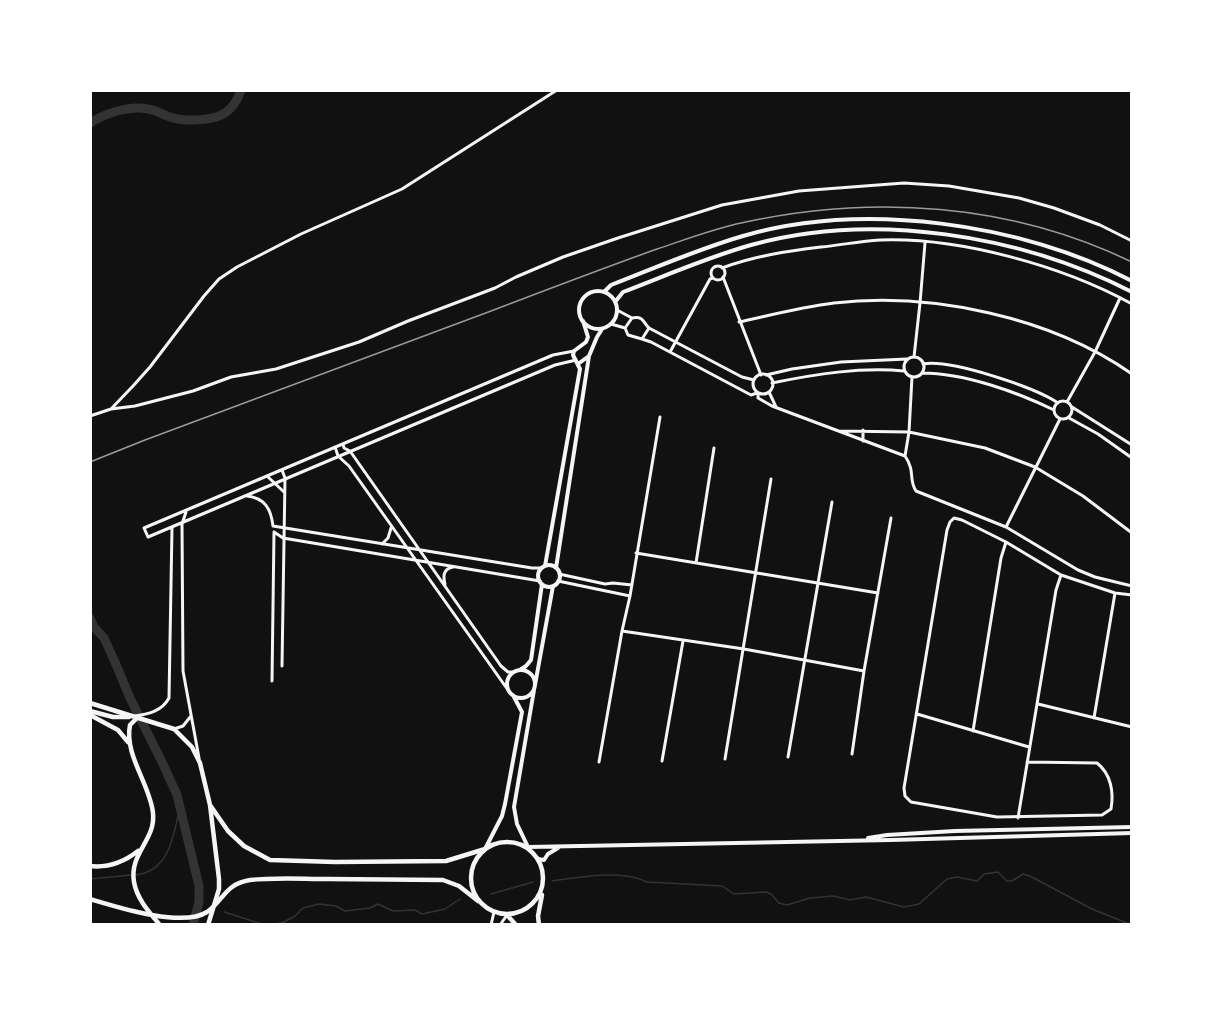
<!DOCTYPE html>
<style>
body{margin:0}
#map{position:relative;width:1222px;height:1015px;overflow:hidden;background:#111;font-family:"Golos Text",sans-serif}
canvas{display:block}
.frame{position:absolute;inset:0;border:92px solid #fff;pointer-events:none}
</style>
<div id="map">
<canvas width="1222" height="1015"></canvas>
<div class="frame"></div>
</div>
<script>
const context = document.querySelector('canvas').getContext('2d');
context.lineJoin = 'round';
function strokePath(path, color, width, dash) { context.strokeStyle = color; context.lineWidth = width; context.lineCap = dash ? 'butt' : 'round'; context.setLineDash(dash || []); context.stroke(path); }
strokePath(new Path2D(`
 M136,875C170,871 174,834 180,806
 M90,879L131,875
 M552,881C580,877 622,869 647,882L722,886L734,894L766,892L771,894L779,903L787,905L810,898L833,896L850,900L866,897L904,907L919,904L947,879L957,877L977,881L984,874L998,872L1007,881H1012L1023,874L1030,876L1092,909L1132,925
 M491,894L533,882
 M224,912L265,925
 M271,925L284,922L295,916L303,908L319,904L336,906L345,911L370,908L378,904L393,911L415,910L422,914L445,909L460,899`), '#333', 1.5);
strokePath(new Path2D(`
 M90,123C106,113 130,105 148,109C156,110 163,115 170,117C184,122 213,121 225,113C234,107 238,99 241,90
 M90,618L94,627L104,638L115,662L130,698L162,762L177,795L199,886V902L193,925`), '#333', 9);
strokePath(new Path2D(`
 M711 273a7 7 0 1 1 14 0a7 7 0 1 1-14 0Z
 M722,268C754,256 788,251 821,247C841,245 861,241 880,240C959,237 1063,266 1132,304
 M723,277L761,375
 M617,310L632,318
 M739,322C771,315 802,307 834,303C932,292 1051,317 1132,374
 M611,324L625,328L628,335L642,339L649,328C642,321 644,316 632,318L625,328
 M649,328L742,377L754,380
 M642,339L651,342L751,395L757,393
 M574,351L553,355L144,528L148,537L555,365L576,360
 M670,352L710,279L713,278
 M904 367a10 10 0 1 1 20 0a10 10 0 1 1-20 0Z
 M914,357L920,303L925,243
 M923,364C950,359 1035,387 1058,403
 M922,373C964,373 1017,392 1054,410
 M753 384a10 10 0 1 1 20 0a10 10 0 1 1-20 0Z
 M766,375L792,369L841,362L907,359
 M772,383C816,374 860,367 904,371
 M769,392L776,407
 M758,393V398L772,406L905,456C916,472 908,479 916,491L1006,527L1078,570L1095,577L1132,586
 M1054 410a9 9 0 1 1 18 0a9 9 0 1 1-18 0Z
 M1067,402L1095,352L1120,298
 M1072,407L1132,445
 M111,409L135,406L193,391L231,377L276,369L359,342L408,321L495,288L516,277L563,257L618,238L722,205L799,191L904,183L949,186L1019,198L1054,208L1100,225L1132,241
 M90,416L111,409L133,386L150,367L204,296L219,279L237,267L301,234L402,189L557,90
 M1069,418L1098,434L1132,458
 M863,430V441
 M839,431L909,432L985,448L1035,467L1083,496L1132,533
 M343,444L344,448L350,451L501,666L508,672H514
 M335,447L338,456L349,466L508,690
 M905,456L909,432L912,377
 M268,477L284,492
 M247,496C265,498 271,509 273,526
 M186,512L182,524L183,671L199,758
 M273,526L532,568H542
 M1006,527L1060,419
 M274,532L283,538L540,581
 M382,544L388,538L391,528
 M636,553L878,593
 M696,563L714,448
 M559,574L605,584L613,583L632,585
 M558,581L630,596
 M445,584C443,576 443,569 453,567
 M622,631L744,649L864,671
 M282,666L285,478L282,470
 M272,681L274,532
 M1038,704L1132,727
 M917,714L1029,747
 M135,716C149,714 162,711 169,698L172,528
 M1094,718L1115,593
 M174,729L183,726L191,716
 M973,731L1001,558L1006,542
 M852,754L864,671L891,518
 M788,757L832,502
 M725,759L771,479
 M662,761L683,641
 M599,762L622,631L630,596L660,417
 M1027,762L1097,763C1111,774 1114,792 1111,809L1102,815L997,817L911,802L905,796L904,788L947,530L950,522L954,518L962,520L1006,542L1061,575L1115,593L1132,595
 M1018,818L1056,590L1061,575
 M491,925L494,912
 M500,925L507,915`), '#f5f5f5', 3);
strokePath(new Path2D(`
 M579 310a19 19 0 1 1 38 0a19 19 0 1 1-38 0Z
 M604,292L611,285C655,268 698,249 743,236C863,201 1022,223 1132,281
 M615,302L623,292C665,276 708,257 751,245C873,211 1021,235 1132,292
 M578,364L589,356
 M538 576a11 11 0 1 1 22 0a11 11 0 1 1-22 0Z
 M545,566L580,369L573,355L574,351L586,342L588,337L583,321
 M556,568L589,356L597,337L602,329
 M520,670L526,666L531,660L542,584
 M507 684a14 14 0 1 1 28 0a14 14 0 1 1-28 0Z
 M535,685L553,586
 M534,690L514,807L517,824L528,847L891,840L1132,833
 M868,838L887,835L955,831L1132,827
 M485,849L502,816L505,804L522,712L514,697
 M538,859L544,860L548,854L558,848`), '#f5f5f5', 4);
strokePath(new Path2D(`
 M90,703L174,729L192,747L200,763L210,805L219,879V889L208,925
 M90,711L113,717H129
 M90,715L118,730L128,742
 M137,718L130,725C124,755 150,784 153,813C156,840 129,853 134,882C137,899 149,912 160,925
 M210,805L228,831L244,846L270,860L335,862L446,861L485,849
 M471 878a36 36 0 1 1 72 0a36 36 0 1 1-72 0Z
 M90,866C108,868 124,862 138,851
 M90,899C117,907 182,928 207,912C224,900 225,884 250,880C276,877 302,879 328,879C367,879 405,880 443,880L459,886L478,901
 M507,915L516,925
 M539,925L538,916L542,895`), '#f5f5f5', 4.5);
strokePath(new Path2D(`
 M90,462L145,440C260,397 375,354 491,311C546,290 601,269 657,249C684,240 713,229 741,223C873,194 1010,203 1132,262`), '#9a9a9a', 1.5);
</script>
